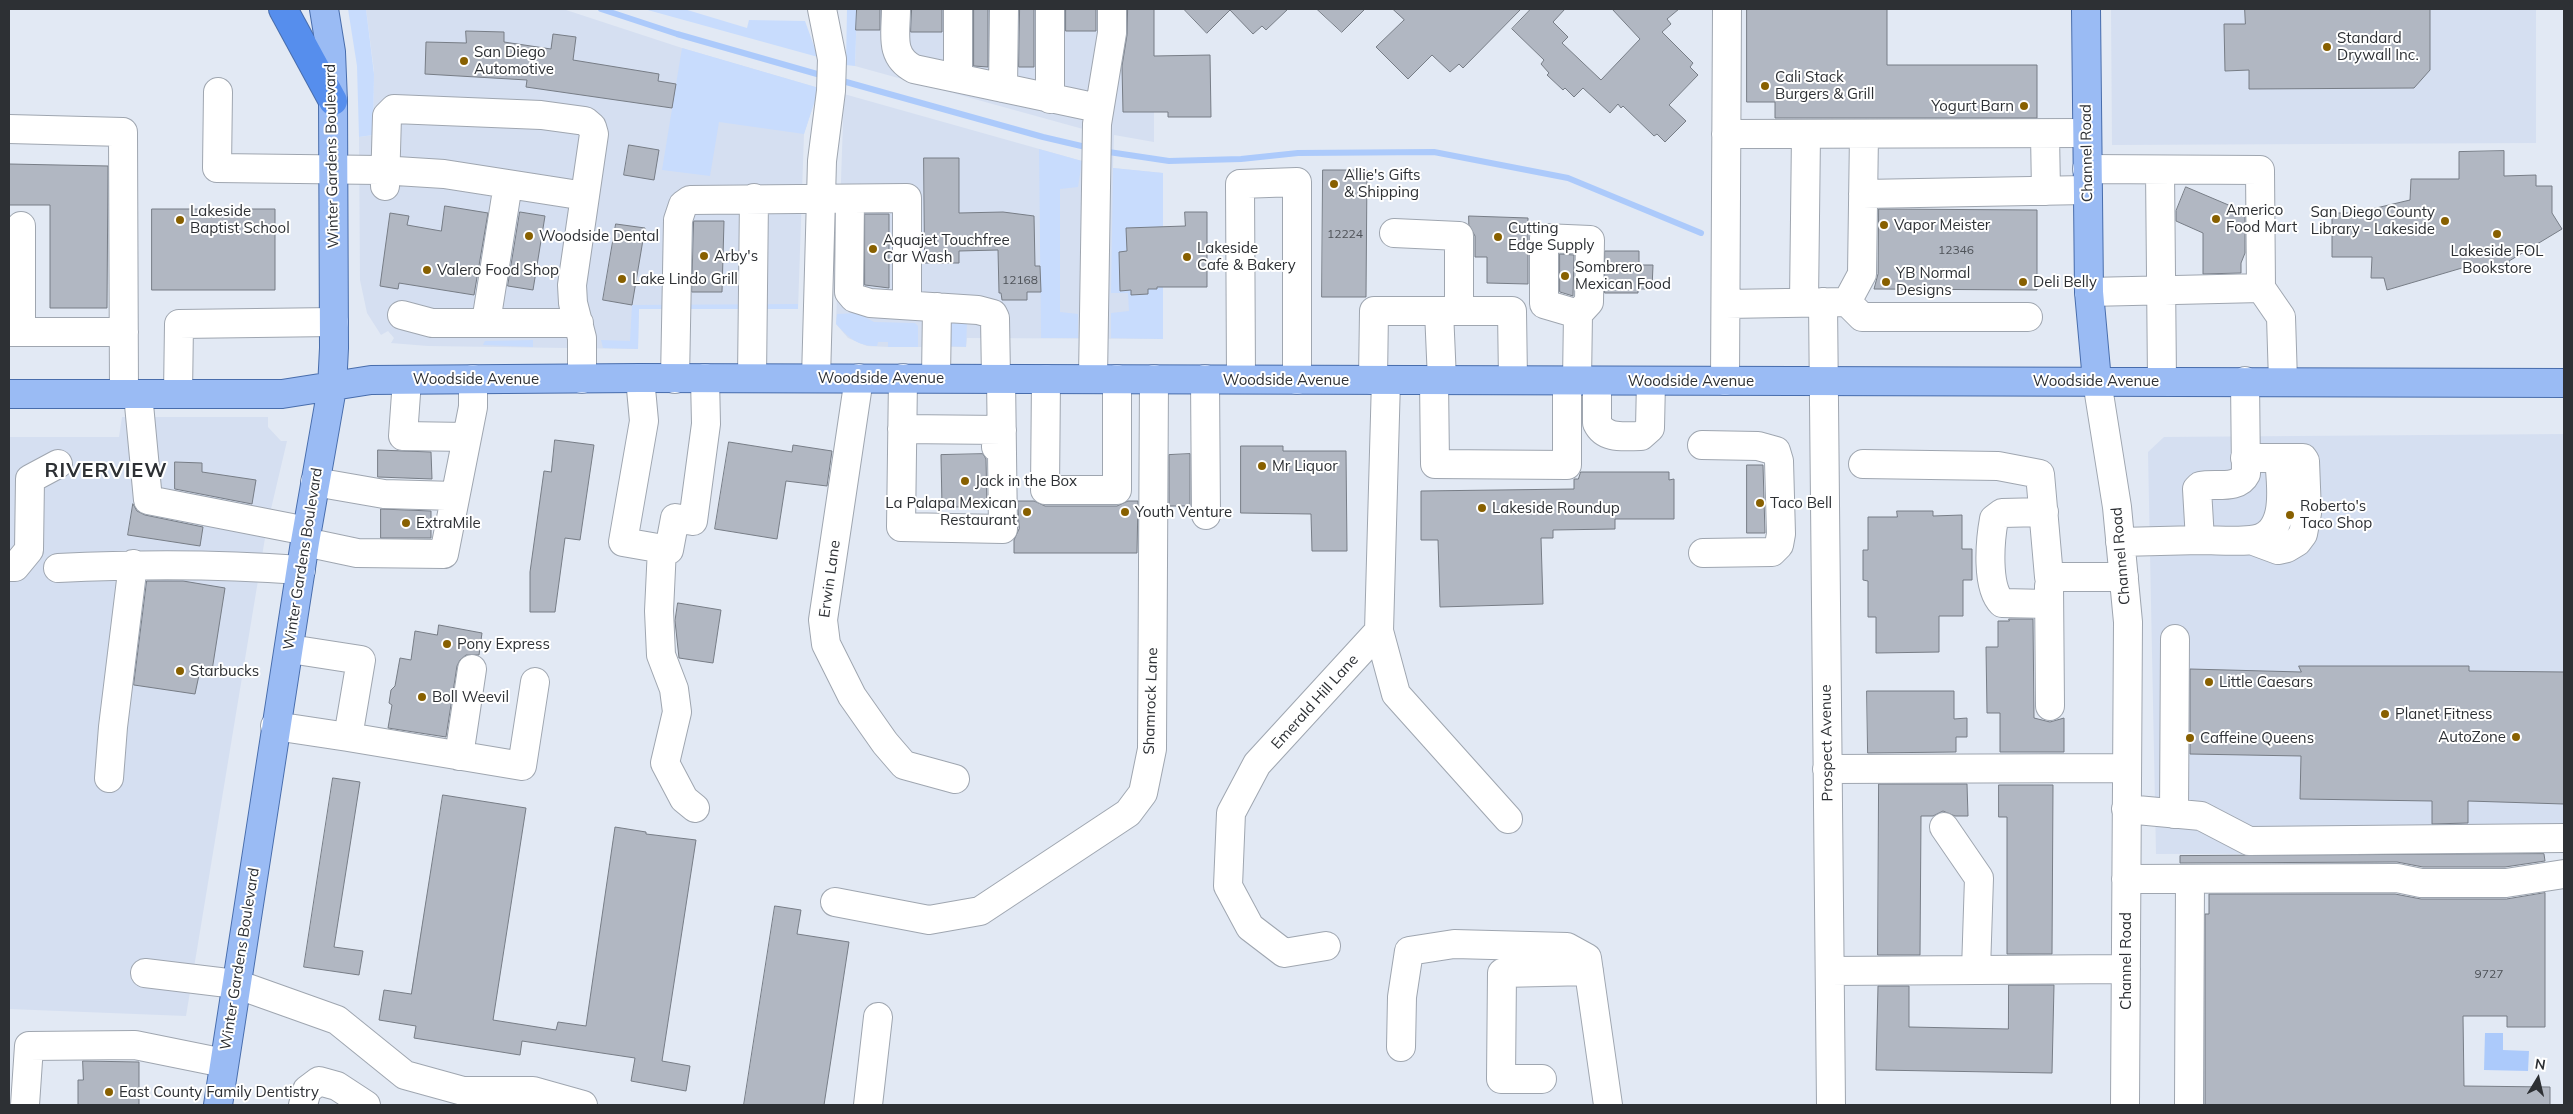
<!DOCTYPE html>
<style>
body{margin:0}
#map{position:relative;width:2573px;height:1114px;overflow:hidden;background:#e2e9f4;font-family:Mulish,sans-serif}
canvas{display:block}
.frame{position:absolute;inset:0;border:10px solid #2d3034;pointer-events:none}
.north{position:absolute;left:2513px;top:1054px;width:50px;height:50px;-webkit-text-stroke:4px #fff;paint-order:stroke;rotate:9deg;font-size:14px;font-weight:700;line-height:20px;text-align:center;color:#2d3034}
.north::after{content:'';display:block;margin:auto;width:18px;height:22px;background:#2d3034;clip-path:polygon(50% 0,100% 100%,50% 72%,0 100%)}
</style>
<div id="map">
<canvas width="2573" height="1114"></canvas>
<div class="frame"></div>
<div class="north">N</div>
</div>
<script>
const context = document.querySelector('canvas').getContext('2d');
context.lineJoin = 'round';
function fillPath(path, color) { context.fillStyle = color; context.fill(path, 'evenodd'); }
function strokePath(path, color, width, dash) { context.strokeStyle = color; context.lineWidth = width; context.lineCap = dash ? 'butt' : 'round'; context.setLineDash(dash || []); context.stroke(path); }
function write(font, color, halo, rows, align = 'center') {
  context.font = font + ' Mulish,sans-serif'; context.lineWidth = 4; context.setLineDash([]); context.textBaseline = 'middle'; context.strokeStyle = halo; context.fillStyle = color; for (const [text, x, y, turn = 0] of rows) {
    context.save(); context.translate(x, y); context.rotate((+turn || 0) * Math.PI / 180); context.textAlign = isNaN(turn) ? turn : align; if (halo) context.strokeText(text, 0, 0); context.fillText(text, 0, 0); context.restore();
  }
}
fillPath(new Path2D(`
 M366,9H563L682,48L819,88L804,134L798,309H639L638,349L428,346L391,343L394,338L388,331L381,335L367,313L360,280L359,137L373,135L374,71Z
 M857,9H1154V142L1114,135L1113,168L1163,173V339L967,338L966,347H888L867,346L848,338L836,324L844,94L1082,161L1083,129L855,66Z
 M2111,9H2536V143L2112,145Z
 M122,417H268V427L281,441H287L267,526L186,1016L9,1009V437H119Z
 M2564,434V853L2156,854L2148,452L2164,437Z`), '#d5dff1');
fillPath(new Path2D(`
 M348,9H366L374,74L373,135L359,137L357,66Z
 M644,9H684L747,28L749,20L805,21L818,57Z
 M847,9H857L855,66L846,65Z
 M682,48L819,88L804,134L719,122L710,176L662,170Z
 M1039,149L1082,161L1078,187L1060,189V312L1078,314V338H1041Z
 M1113,168L1163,173V339L1111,338V313L1129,311L1128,293H1111Z
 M798,304V309H639L638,349L603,348L601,340L630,341L632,305Z
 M858,313L874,322L915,323L918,326V347H888V342H878L877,346C857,346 849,338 836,324L837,314Z
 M950,322L967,323L966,347L949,346Z
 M533,340V347L483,345L485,341Z`), '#c8dcfd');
fillPath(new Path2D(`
 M2485,1033H2503V1050L2529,1051L2528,1071L2484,1070Z`), '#accafb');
strokePath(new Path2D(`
 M601,9L677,34L824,76
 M839,80L1043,137L1090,148
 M1102,151L1169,161L1241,159L1298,153L1434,152L1568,178L1701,233`), '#accafb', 6);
const building = new Path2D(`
 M857,9H880V30H856Z
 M912,9H942V32H911Z
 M974,9H988V67L974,66Z
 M1020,9H1034V67H1019Z
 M1066,9H1096V31H1066Z
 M1128,9H1154V56L1210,55L1211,117H1168V112H1123L1122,66L1127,35Z
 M1184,9H1288L1266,30L1262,26L1253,34L1230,10L1207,33Z
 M1317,9H1365L1342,32Z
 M1393,9H1521L1463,68L1459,64L1450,72L1432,55L1408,79L1376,47L1404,20Z
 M1531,9H1565L1553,22L1568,37L1562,43L1601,80L1640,39L1612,9H1679L1667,19L1671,24L1662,32L1693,63L1690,67L1698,75L1669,105L1686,121L1665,142L1657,134L1654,136L1623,106L1621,108L1618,104L1610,113L1583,88L1574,97L1565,88L1563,90L1547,75L1549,73L1541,64L1544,60L1512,29Z
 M1747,9H1887V65H2037V118H1775V102H1747Z
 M2245,9H2430V70L2414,88L2249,89V70L2225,71L2224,24H2245Z
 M466,31L504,32V42L551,49L553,34L576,37L573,60L659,74L658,81L676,84L672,108L526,87L527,80L425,74L426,42L466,43Z
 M629,145L659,150L654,180L624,175Z
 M2504,151V176L2536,175V186H2552V213L2562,229L2509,261V269L2462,268L2387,290L2384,278H2371L2372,257H2332V213H2355L2410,200L2411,179H2459V152Z
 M924,158H959V213L1003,212L1034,216L1035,266H1040L1041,292H1027V300H1002L1001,293H999L998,250L959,251V263H925Z
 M9,164L108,166L107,308H50V205H9Z
 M1323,170H1367L1366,297H1322Z
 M2186,187L2245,212V253L2241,263V273L2203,274V233L2176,221V211Z
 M445,206L488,213L474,295L399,283L398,289L380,286L390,213L409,216L407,225L441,231Z
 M152,209H275V290H152Z
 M1879,209L2037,210V290L1874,289L1878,274Z
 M520,212L545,216L533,290L508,286Z
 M1185,212H1207V287H1157V289H1148V294L1131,295V290L1120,291L1119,252L1127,251L1126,228L1185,226Z
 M865,214H889V288L865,285Z
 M1469,216L1528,218V284L1487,283V257H1475V236L1469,225Z
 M694,221H724L722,292H692Z
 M616,224L645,228L632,305L603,300Z
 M1605,251H1639V265H1653L1652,289H1638V293H1605Z
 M1560,254L1574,255L1573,296L1560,292Z
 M555,440L594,445L580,540L565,538L555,612H530V572L544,471L551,472Z
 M729,442L792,452L793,445L832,451L827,486L786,481L777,539L715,529Z
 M1241,446H1283V451H1346L1347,551H1312L1311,514L1241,513Z
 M378,450L431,452L432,479L378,477Z
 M983,454L986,459L987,507H942L941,455Z
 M1190,454V506H1169V455Z
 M175,462L202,463V472L256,480L252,504L175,489Z
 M1747,465H1763L1765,533H1747Z
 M1581,472H1669V480L1674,479V519H1615V529L1553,530V538H1541L1543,604L1440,607L1438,540H1421V491L1574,489V479H1578Z
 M1018,501H1034L1045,506H1117L1128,501H1138L1137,553H1014V540L1019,529Z
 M133,504L137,511L145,515L203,527L200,546L128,535Z
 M381,509L431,511V538H381Z
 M1897,511H1933V516L1962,515V549H1972V580H1963V616H1939V652L1876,653V617H1868V581L1863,580V550H1868V517H1897Z
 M147,581H183L225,588L211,677L199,675L195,694L134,685Z
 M678,603L721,610L713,663L679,658L675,621Z
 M2009,619H2033L2034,718L2050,722L2064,718V752H2000V713H1987L1986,647H1998V621H2009Z
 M439,625L482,633L479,655H466L460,660L457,666L446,737L388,728L392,705L389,703L391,690L395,686L400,658L411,660L415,631L437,635Z
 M2299,666H2469V671L2564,672V804L2468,801V823L2432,824V801L2300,799L2301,756L2190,754V669L2301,672Z
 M1867,691H1954V719L1967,718V737H1956V752L1868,753Z
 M333,778L360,782L334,947L363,951L359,975L304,967Z
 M1879,784H1967L1968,816H1955L1943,811L1933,816H1921L1920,955H1878Z
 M1999,785H2053L2052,954H2007V817H1999Z
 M443,795L526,808L493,1020L556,1030L558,1022L586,1026L615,827L646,832V834L696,840L662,1061L690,1066L686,1091L631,1081L635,1058L522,1041L520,1055L414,1038L416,1026L379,1020L384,990L411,994Z
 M2544,854L2545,861L2505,867H2423L2397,862L2180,863V856Z
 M2545,893V1027H2507V1016H2463L2464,1086L2550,1087V1105H2205V914H2209V894H2395L2421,899H2506Z
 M775,906L801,910L797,934L849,942L824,1105H744Z
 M2009,985H2054L2052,1073L1876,1070L1878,986H1909V1027L2008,1029Z
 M83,1061L139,1062V1105H78V1080H83Z`);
fillPath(building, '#b1b7c2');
strokePath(building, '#777d86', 1);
const minor = new Path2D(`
 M896,9C896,34 889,56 914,69L1098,108
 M1050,9V99
 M958,78V9
 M1003,88L1004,9
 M218,92L217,168L380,170L444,174L585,196
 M9,129L123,132L124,394
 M1726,134L2086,133
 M2045,134L2046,191
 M2087,169L2260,170L2261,288L2281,317L2283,381
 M2160,170L2162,381
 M385,186L387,116L394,109L541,115L585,121L592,127L594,134L572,285L573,303L582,338V379
 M1863,194L2087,190
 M850,199L849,292L854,298L870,303L978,310L993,314L995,318L996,378
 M21,226V332
 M1394,233L1459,236V311
 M2089,292L2261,288
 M1804,302L1806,134
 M1823,302L1831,1105
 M1847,302L1862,274L1864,134
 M1726,304L1847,302L1862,317H2028
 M1439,311L1442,380
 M402,315L432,323H579
 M486,322L508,184
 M9,332H124
 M640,378L644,421L623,542L669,550L675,518L693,521L706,424L705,378
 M752,378L754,198
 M816,378L822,161L831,91L832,59L822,9
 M859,378L823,620L826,644L852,696L885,743L904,765L955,779
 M903,378L901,527L1003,529L1001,378
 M936,378L937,307
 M1093,378L1097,124L1112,33V9
 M675,379L678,220L683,205L690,200L907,198V305
 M1046,379L1045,490H1117V379
 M1205,379L1206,515
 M1241,379L1240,184L1297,182V380
 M407,380L403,436L467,437
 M1373,380L1374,311H1512L1513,380
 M1434,380L1435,464L1567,465V381
 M1577,381L1578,314L1589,302L1590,240L1544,238V304L1578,314
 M1597,381V423C1605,440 1625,436 1641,436L1650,428L1651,381
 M1725,381L1727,9
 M2097,381L2117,507L2128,622L2125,1105
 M138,394L148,500L307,531
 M178,394L179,324L334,322
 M902,429L1002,430L996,447
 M1702,445L1758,446L1776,451L1779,461L1781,534L1779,545L1772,552L1703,553
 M1863,464L1998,466L2040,474L2049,577H2124
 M315,482L384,494L455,496
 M2044,512L2002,513L1994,519C1990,541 1986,587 2002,603L2049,604
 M2200,540C2217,540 2234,542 2251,540C2290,536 2281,485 2279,458H2245
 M2251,540L2278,550L2287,548L2297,542L2303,534L2307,513L2305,461L2303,458H2279
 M305,542L357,553L444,554L473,407V379
 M2120,542L2200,540L2197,489L2200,486C2216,483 2238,490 2246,474L2245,381
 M662,548L659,611L661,655L674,689L677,712L665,763L684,799L695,808
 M9,567H15L29,550L30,479L58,464
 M58,568C139,564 220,564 301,570
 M2049,586L2050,706
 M1379,631L1396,694L1508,819
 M290,649L361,660L348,737L522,766L535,682
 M275,726L348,737
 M459,756L472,669
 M1827,769L2127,768
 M109,778L113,727L133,564
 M2126,809L2201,816L2249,841L2564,838
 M2174,814L2175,639
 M1944,827L1979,878L1976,970
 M2126,879L2397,878L2421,883H2506L2564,874
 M835,902L929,920L980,911L1128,813L1143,793L1152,749L1154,379
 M1326,946L1284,953L1250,927L1228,886L1231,813L1257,764L1379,631L1386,380
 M1830,971L2126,969
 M145,973L236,984L337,1020L405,1075L463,1091H533L583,1105
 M1401,1047L1402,997L1409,951L1454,944L1567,947L1587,958L1608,1105
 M1542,1079H1501L1502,973L1589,971
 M25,1105L29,1046L135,1045L224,1063
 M303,1105L307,1090L319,1081L337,1086L366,1105
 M868,1105L878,1017
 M2189,1105L2190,879`);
const major = new Path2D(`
 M2086,9L2089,292L2097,381
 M9,394H282L371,380L640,378L2564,383
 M218,1105L305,542L332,388L334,348L333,101L331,52L324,9`);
const highway = new Path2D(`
 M283,9L333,101`);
strokePath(minor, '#9fa6b0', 30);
strokePath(major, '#486dac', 30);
strokePath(highway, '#486dac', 30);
strokePath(minor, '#fff', 28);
strokePath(major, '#9abbf4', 28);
strokePath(highway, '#568eed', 28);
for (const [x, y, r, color] of [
 [2327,47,5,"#886000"],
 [464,61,5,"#886000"],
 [1765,86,5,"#886000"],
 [2024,106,5,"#886000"],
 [1334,184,5,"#886000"],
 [2216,219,5,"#886000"],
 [180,220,5,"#886000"],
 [2445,221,5,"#886000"],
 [1884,225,5,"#886000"],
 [2497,234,5,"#886000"],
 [529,236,5,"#886000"],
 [1498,237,5,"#886000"],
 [873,249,5,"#886000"],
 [704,256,5,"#886000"],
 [1187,257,5,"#886000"],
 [427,270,5,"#886000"],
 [1565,276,5,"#886000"],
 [622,279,5,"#886000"],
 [1886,282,5,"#886000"],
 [2023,282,5,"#886000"],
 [1262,466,5,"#886000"],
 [965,481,5,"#886000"],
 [1760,503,5,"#886000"],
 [1482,508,5,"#886000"],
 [1027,512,5,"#886000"],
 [1125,512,5,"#886000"],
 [2290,515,5,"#886000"],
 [406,523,5,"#886000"],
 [447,644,5,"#886000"],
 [180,671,5,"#886000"],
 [2209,682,5,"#886000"],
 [422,697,5,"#886000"],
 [2385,714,5,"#886000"],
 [2516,737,5,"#886000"],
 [2190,738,5,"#886000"],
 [109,1092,5,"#886000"]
]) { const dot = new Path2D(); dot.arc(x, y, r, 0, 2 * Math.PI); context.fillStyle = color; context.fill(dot); strokePath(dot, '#fff', 2); }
write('12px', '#4e5258', null, [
 ["12224",1345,234],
 ["12346",1956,250],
 ["12168",1020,280],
 ["9727",2489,974]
]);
write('15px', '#2d3034', '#fff', [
 ["Standard",2337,38],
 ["Drywall Inc.",2337,55],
 ["San Diego",474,52],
 ["Automotive",474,69],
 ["Cali Stack",1775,77],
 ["Burgers & Grill",1775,94],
 ["Yogurt Barn",2014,106,"right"],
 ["Allie's Gifts",1344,175],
 ["& Shipping",1344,192],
 ["Americo",2226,210],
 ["Food Mart",2226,227],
 ["Lakeside",190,211],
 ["Baptist School",190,228],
 ["San Diego County",2435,212,"right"],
 ["Library - Lakeside",2435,229,"right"],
 ["Vapor Meister",1894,225],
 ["Cutting",1508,228],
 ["Edge Supply",1508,245],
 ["Woodside Dental",539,236],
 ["Aquajet Touchfree",883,240],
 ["Car Wash",883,257],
 ["Lakeside",1197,248],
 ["Cafe & Bakery",1197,265],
 ["Lakeside FOL",2497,251,"center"],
 ["Bookstore",2497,268,"center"],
 ["Arby's",714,256],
 ["Sombrero",1575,267],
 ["Mexican Food",1575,284],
 ["Valero Food Shop",437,270],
 ["YB Normal",1896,273],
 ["Designs",1896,290],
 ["Lake Lindo Grill",632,279],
 ["Deli Belly",2033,282],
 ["Mr Liquor",1272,466],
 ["Jack in the Box",975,481],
 ["La Palapa Mexican",1017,503,"right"],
 ["Restaurant",1017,520,"right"],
 ["Taco Bell",1770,503],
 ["Roberto's",2300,506],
 ["Taco Shop",2300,523],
 ["Lakeside Roundup",1492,508],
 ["Youth Venture",1135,512],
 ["ExtraMile",416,523],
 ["Pony Express",457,644],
 ["Starbucks",190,671],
 ["Little Caesars",2219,682],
 ["Boll Weevil",432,697],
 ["Planet Fitness",2395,714],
 ["AutoZone",2506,737,"right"],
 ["Caffeine Queens",2200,738],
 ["East County Family Dentistry",119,1092]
], 'left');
write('15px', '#2d3034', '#fff', [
 ["Channel Road",2087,153,-91],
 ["Winter Gardens Boulevard",332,156,-91],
 ["Woodside Avenue",881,378],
 ["Woodside Avenue",476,379],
 ["Woodside Avenue",1286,380],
 ["Woodside Avenue",1691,381],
 ["Woodside Avenue",2096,381],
 ["Channel Road",2121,556,-95],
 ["Winter Gardens Boulevard",303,559,-81],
 ["Erwin Lane",830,579,-82],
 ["Shamrock Lane",1151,701,-88],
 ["Emerald Hill Lane",1315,702,-48],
 ["Prospect Avenue",1827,743,-91],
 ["Winter Gardens Boulevard",240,959,-81],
 ["Channel Road",2126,961,-90]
]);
context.letterSpacing = '1px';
write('bold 20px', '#2d3034', '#fff', [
 ["RIVERVIEW",106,471]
]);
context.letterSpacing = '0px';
</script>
